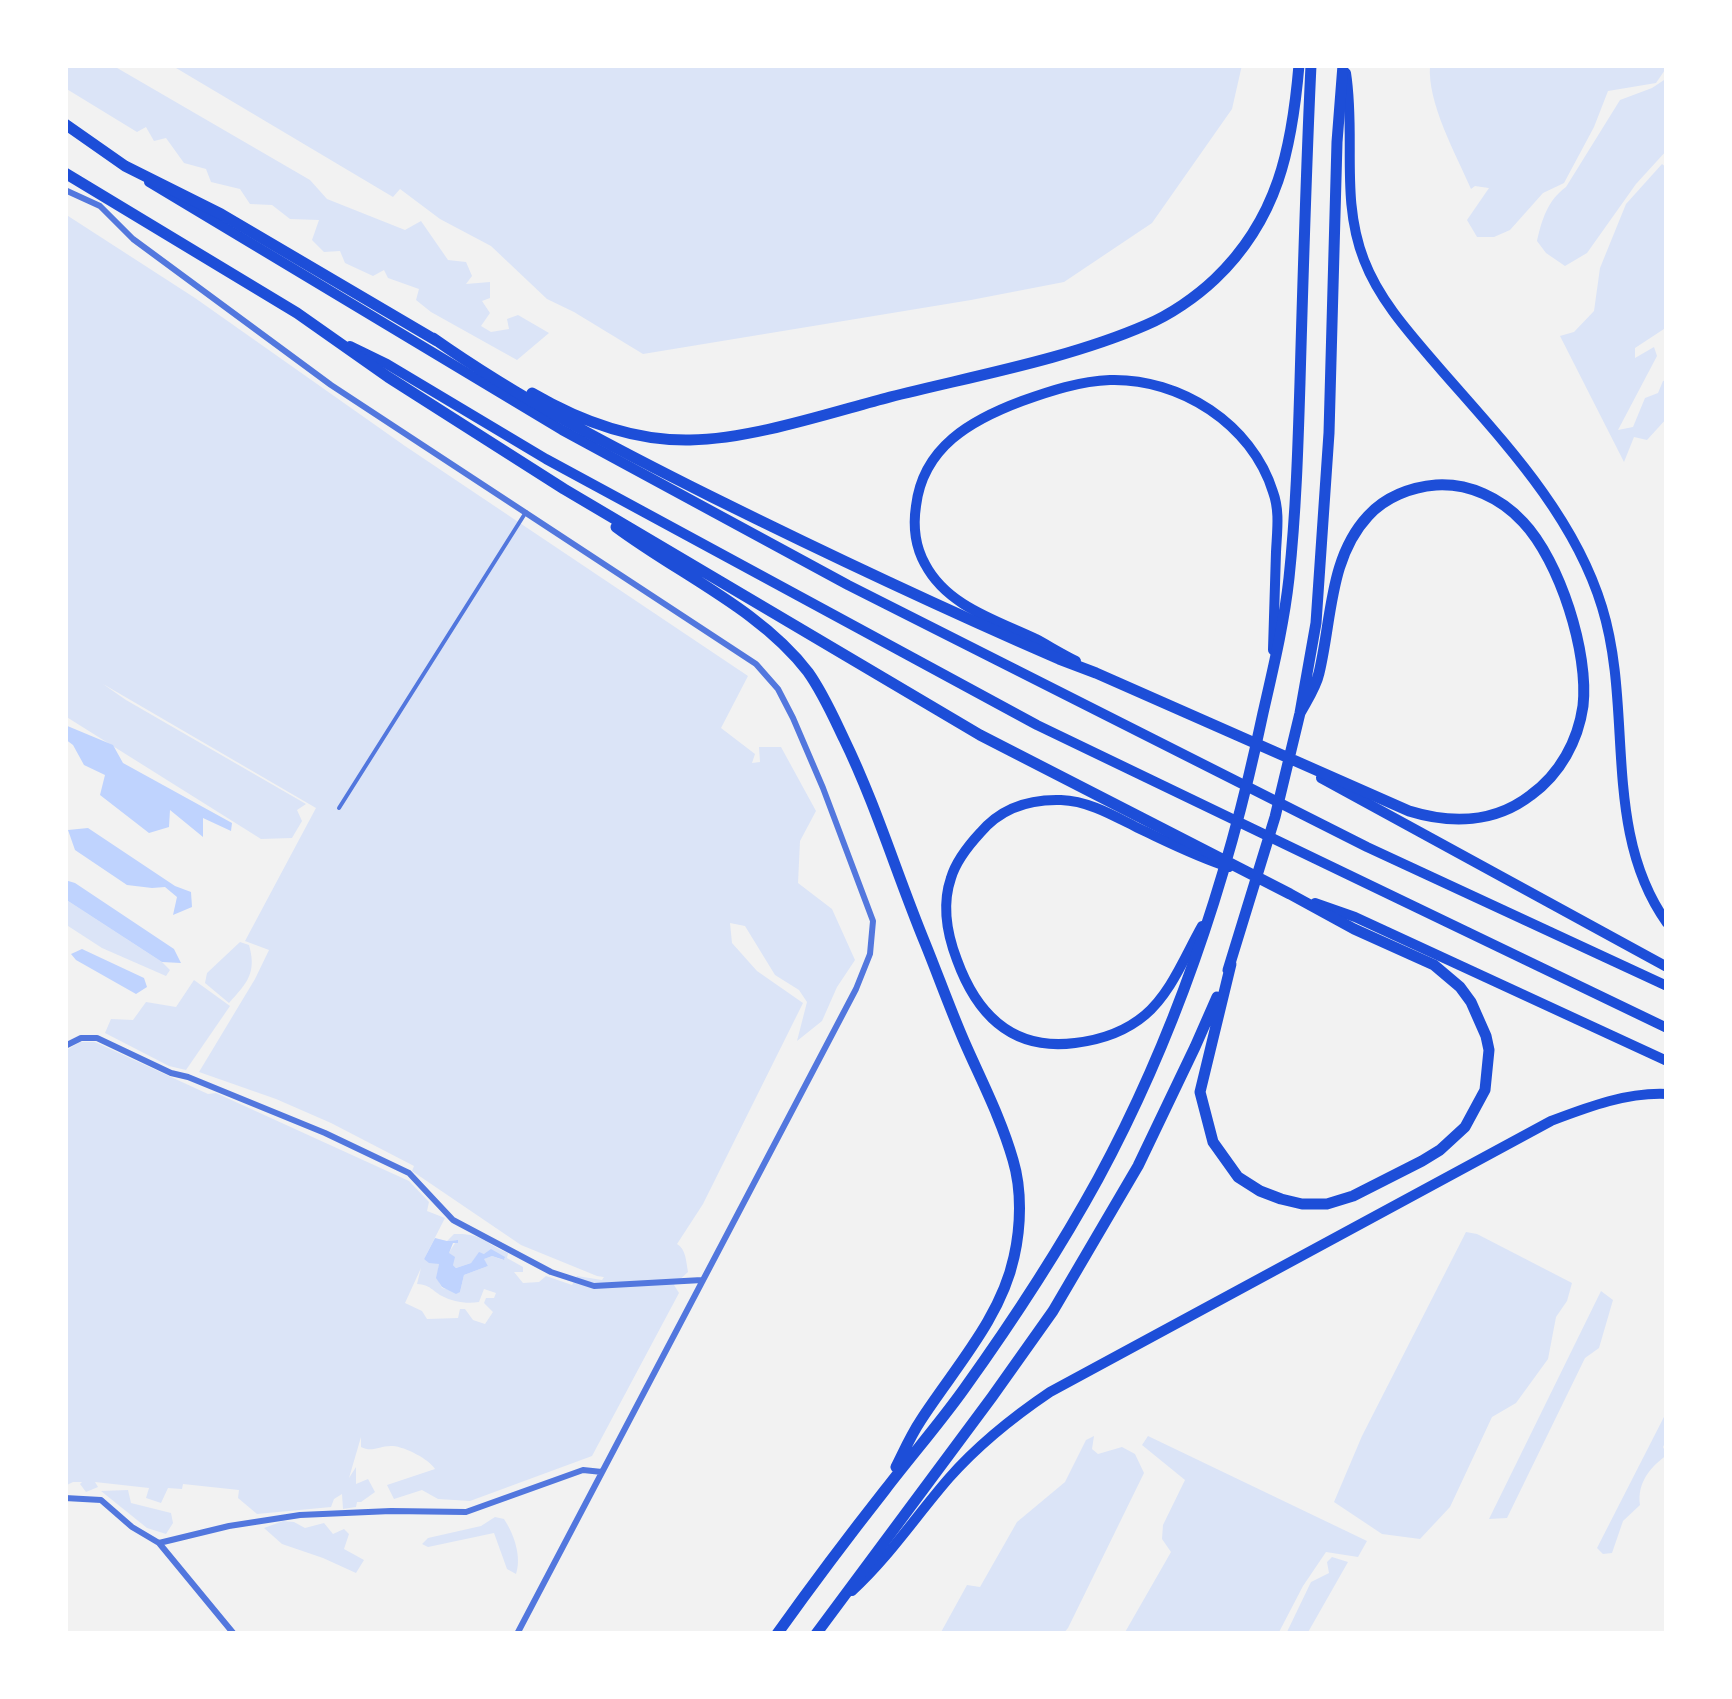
<!DOCTYPE html>
<style>
body{margin:0}
#map{position:relative;width:1732px;height:1699px;overflow:hidden;background:#f2f2f2;font-family:Mulish,sans-serif}
canvas{display:block}
.frame{position:absolute;inset:0;border:68px solid #fff;pointer-events:none}
</style>
<div id="map">
<canvas width="1732" height="1699"></canvas>
<div class="frame"></div>
</div>
<script>
const context = document.querySelector('canvas').getContext('2d');
context.lineJoin = 'round';
function fillPath(path, color) { context.fillStyle = color; context.fill(path, 'evenodd'); }
function strokePath(path, color, width, dash) { context.strokeStyle = color; context.lineWidth = width; context.lineCap = dash ? 'butt' : 'round'; context.setLineDash(dash || []); context.stroke(path); }
fillPath(new Path2D(`
 M65,65H112L310,180L327,199L405,230L421,221L448,260L466,262L472,276L466,284L490,282V298L482,301L490,313L481,326L491,332L509,329L507,319L518,315L549,333L517,360L431,312L416,300L419,289L388,278L384,270L373,276L345,263L340,251L324,252L312,240L319,220L290,219L272,205L250,204L240,189L211,182L206,169L184,163L166,138L154,141L146,127L137,132L65,88Z
 M171,65H1242L1232,109L1152,223L1064,282L971,300L643,354L574,312L547,299L491,246L440,219L400,189L393,197Z
 M1430,65H1667V67L1656,83L1608,91L1594,127L1564,183L1543,193L1510,230L1494,237H1477L1467,220L1489,188L1475,186L1471,189C1456,154 1427,103 1430,65Z
 M1667,78V150L1636,184L1587,253L1565,266L1546,253L1537,241C1542,219 1548,200 1566,187L1620,100L1652,88Z
 M1662,164L1667,168V327L1635,348V358L1654,347L1657,356L1618,430L1633,427L1645,398L1658,393L1663,381L1667,380V418L1647,440L1634,437L1624,462L1560,336L1574,332L1594,311L1600,268L1626,204Z
 M65,214L195,298L405,446L748,676L721,728L755,754L752,763L760,762L759,747H781L816,811L800,841L798,883L832,909L855,960L837,987L822,1021L797,1041L807,1002L799,990L775,975L745,926L730,923L732,943L757,971L803,1003L703,1204L677,1244C686,1249 686,1261 688,1272L674,1285L679,1293L592,1456L470,1501L438,1499L422,1490L394,1499L387,1485L435,1469C429,1459 405,1447 393,1446C380,1445 373,1453 361,1447V1437L349,1478L356,1467V1484L368,1479L375,1492L361,1502H357L356,1507L343,1509L342,1494L334,1499L331,1507L257,1514L238,1498L239,1490L183,1484L182,1489L168,1488L161,1503L146,1498L149,1488L95,1482L98,1487L86,1492L80,1484L82,1482H73L65,1486V1051L80,1042H95L208,1094L216,1093L409,1181L429,1202L427,1211L445,1218L424,1259L439,1264L437,1278L442,1288L460,1292L464,1275L488,1266L483,1259L492,1256L503,1260L505,1258L479,1253L471,1263L456,1268L453,1265L448,1254L457,1240L447,1241L454,1234C484,1233 483,1243 508,1253L507,1258L523,1267V1272H514L523,1283L539,1282L546,1276L572,1285L577,1276L602,1280L604,1277L597,1276L521,1245L412,1171L414,1166L331,1123L276,1099L199,1072L255,979L269,950L245,941L316,808L103,684L126,700L306,804L297,810L302,821L292,838L261,839L65,716ZM421,1268L417,1284C431,1285 431,1290 442,1296C453,1302 467,1304 479,1302L484,1289L496,1293L494,1298H486L484,1303L493,1312L485,1324L473,1320L465,1309H460L458,1318L427,1319L422,1311L405,1303Z
 M65,899L162,962L170,970L166,976L102,948L65,924Z
 M240,942L249,945C257,973 247,983 229,1003L205,983L207,973Z
 M194,980L230,1006L186,1070L169,1066L105,1033L111,1019L133,1020L146,1002L176,1007Z
 M1466,1232L1477,1234L1572,1283L1567,1301L1556,1317L1548,1359L1516,1403L1492,1417L1450,1507L1420,1539L1382,1534L1334,1502L1362,1436Z
 M1601,1291L1613,1300L1599,1348L1585,1358L1507,1518L1489,1519Z
 M1667,1411V1439L1663,1447L1667,1455C1650,1467 1637,1483 1640,1505L1623,1521L1612,1553L1603,1554L1597,1548Z
 M1094,1436L1092,1449L1098,1454L1122,1447L1135,1454L1144,1473L1068,1628L1063,1634H940L967,1585L980,1587L1017,1522L1065,1482L1086,1440Z
 M1148,1436L1367,1541L1358,1557L1326,1552L1303,1586L1278,1634H1124L1171,1552L1162,1539L1163,1525L1185,1480L1142,1445Z
 M128,1490L131,1503L171,1513L173,1523L166,1534L147,1528L101,1491Z
 M495,1517L504,1519C514,1534 522,1557 516,1574L507,1569L494,1533L428,1547L422,1544L428,1538L481,1526Z
 M283,1521L294,1522L305,1528L324,1523L333,1534L344,1529L349,1534L344,1549L364,1560L356,1573L323,1558L282,1544L264,1528Z
 M1332,1557L1348,1562L1307,1634H1286L1311,1582L1329,1573L1327,1562Z`), '#dbe4f7');
fillPath(new Path2D(`
 M65,725L113,745L123,763L232,823L231,831L203,818V837L170,810L169,827L149,833L100,795L105,775L84,765L73,745L65,739Z
 M88,828L175,886L191,892L192,907L173,915L177,897L165,887L152,888L127,885L75,850L68,830Z
 M65,880L75,883L174,949L181,963L162,962L65,899Z
 M82,949L144,978L147,987L136,994L76,960L71,954Z
 M435,1238L447,1241L458,1240V1243H453L449,1253L455,1257L453,1265L456,1268L471,1263L479,1252L484,1254L491,1249L505,1257L504,1260L492,1256L484,1259L488,1266L464,1275L460,1292L456,1294L442,1287L436,1278L439,1264L429,1263L424,1259Z`), '#bfd3fe');
strokePath(new Path2D(`
 M339,808L526,512`), '#5277de', 4);
strokePath(new Path2D(`
 M65,190L100,206L133,239L331,385L756,664L778,689L793,718L823,788L873,921L870,954L856,989L517,1634
 M65,1046L81,1038H97L171,1073L188,1077L325,1133L409,1173L453,1220L551,1272L594,1286L702,1280
 M65,1498L101,1500L132,1527L159,1543L229,1526L300,1515L391,1511L466,1512L583,1470L602,1472
 M159,1543L234,1634`), '#5277de', 6);
strokePath(new Path2D(`
 M1346,73C1356,136 1340,199 1364,260C1380,302 1413,337 1442,371C1504,442 1574,515 1602,607C1634,710 1601,831 1667,923
 M149,182L562,430L848,585L1367,847L1667,986
 M350,346L387,364L546,459L1037,725L1667,1028
 M1076,661C1062,654 1049,646 1036,639C996,620 947,606 925,564C915,546 913,526 916,506C923,447 971,420 1022,401C1050,391 1080,381 1110,380C1180,378 1252,424 1273,492C1280,511 1277,531 1276,552C1275,584 1274,617 1273,650
 M1321,778L1667,967
 M1315,903L1355,917L1667,1061
 M1202,926C1185,956 1171,993 1145,1015C1125,1032 1100,1040 1075,1043C1013,1051 977,1015 957,960C947,934 942,904 951,878C956,861 968,846 980,833C1000,809 1029,799 1061,800C1089,801 1114,816 1138,828C1168,842 1197,857 1229,867
 M852,1591C889,1557 916,1516 949,1478C979,1444 1013,1417 1050,1392L1551,1121C1588,1107 1627,1092 1667,1094`), '#1d4ed8', 10);
strokePath(new Path2D(`
 M65,124L125,166L221,214L437,341
 M65,173L297,313L388,377L564,489L980,735L1290,894L1354,929L1434,965L1460,987L1471,1002L1486,1036L1489,1050L1485,1090L1465,1127L1440,1150L1422,1161L1353,1196L1327,1204H1302L1281,1199L1260,1191L1238,1177L1213,1142L1200,1092L1231,964
 M433,338C521,400 616,449 712,497C827,554 942,608 1059,659L1096,673L1409,811C1451,824 1495,823 1531,795C1560,774 1578,741 1583,706C1589,653 1560,561 1523,522C1501,498 1469,483 1436,485C1411,487 1385,497 1368,516C1329,558 1332,619 1319,673C1316,687 1307,700 1300,713
 M532,393C580,421 634,441 690,440C752,439 829,413 890,397C973,376 1068,359 1146,325C1170,315 1196,297 1215,279C1278,219 1292,148 1299,65
 M616,527C679,574 761,610 808,672C823,693 833,716 844,739C876,805 897,875 925,943C938,975 950,1009 964,1041C981,1080 1001,1118 1013,1160C1022,1190 1021,1226 1014,1257C1001,1318 954,1369 921,1420C911,1435 904,1451 896,1467
 M1228,970L1275,817L1300,713L1316,623L1329,433L1337,142L1343,65
 M777,1634C812,1585 848,1537 885,1490C911,1456 939,1424 964,1389C1012,1322 1058,1252 1098,1179C1177,1033 1229,875 1263,713C1273,669 1284,624 1289,578C1296,512 1298,448 1300,382C1303,276 1306,171 1311,65
 M816,1634L992,1397L1053,1311L1138,1166L1195,1047L1217,997`), '#1d4ed8', 11);
</script>
